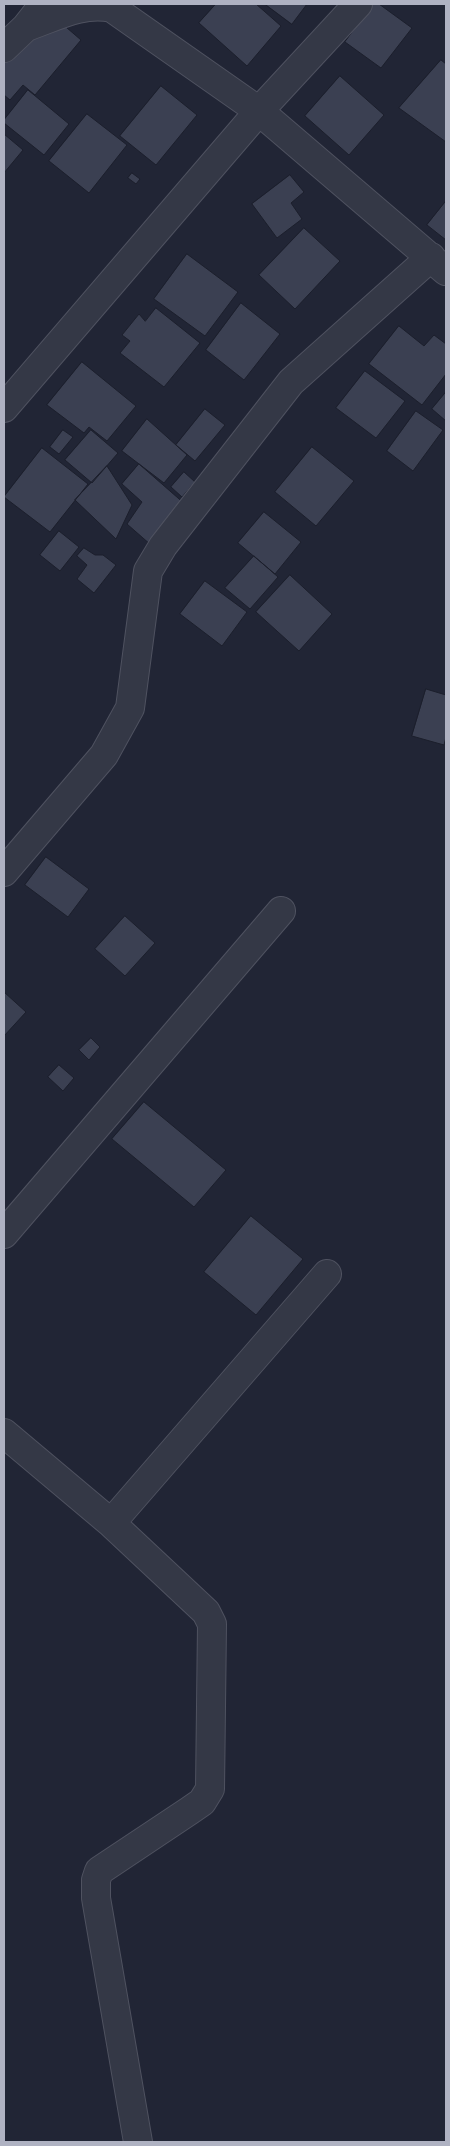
<!DOCTYPE html>
<style>
body{margin:0}
#map{position:relative;width:450px;height:2146px;overflow:hidden;background:#212535;font-family:"Open Sans",sans-serif}
canvas{display:block}
.frame{position:absolute;inset:0;border:5px solid #afb2c2;pointer-events:none}
</style>
<div id="map">
<canvas width="450" height="2146"></canvas>
<div class="frame"></div>
</div>
<script>
const context = document.querySelector('canvas').getContext('2d');
context.lineJoin = 'round';
function fillPath(path, color) { context.fillStyle = color; context.fill(path, 'evenodd'); }
function strokePath(path, color, width, dash) { context.strokeStyle = color; context.lineWidth = width; context.lineCap = dash ? 'butt' : 'round'; context.setLineDash(dash || []); context.stroke(path); }
const building = new Path2D(`
 M216,4H256L281,26L247,66L199,23Z
 M265,4H307L292,24Z
 M373,4H379L412,28L381,68L345,42Z
 M45,9L81,40L35,95L23,85L10,100L4,95V58Z
 M441,60L446,64V142L399,108Z
 M340,76L384,115L349,155L305,116Z
 M161,86L197,115L156,165L120,136Z
 M28,90L69,124L44,155L4,123V120Z
 M87,114L127,145L89,193L49,161Z
 M4,134L23,150L4,173Z
 M132,173L140,179L136,184L128,178Z
 M290,175L304,192L291,203L302,219L277,238L252,204Z
 M446,201V240L427,225Z
 M304,228L340,261L295,309L259,275Z
 M187,254L238,292L205,336L154,299Z
 M241,303L280,334L244,380L206,350Z
 M156,308L200,343L164,387L120,353L130,341L122,335L139,314L145,321Z
 M399,326L424,346L434,335L446,344V374L422,405L369,364Z
 M82,362L136,406L107,441L89,427L84,433L47,405Z
 M365,371L405,401L376,438L336,408Z
 M446,392V421L432,409Z
 M205,409L225,425L195,461L176,445Z
 M416,411L443,430L413,471L387,451Z
 M147,419L187,455L164,483L122,451Z
 M63,430L73,437L59,454L50,447Z
 M91,430L118,453L92,483L65,460Z
 M312,447L354,481L316,526L275,492Z
 M42,448L88,484L50,532L4,497Z
 M139,464L186,505L151,545L127,524L142,502L122,484Z
 M107,466L132,505L116,539L75,500Z
 M184,472L195,482L182,497L171,487Z
 M264,512L301,542L275,574L238,543Z
 M59,531L79,547L60,571L40,555Z
 M84,548L95,555H103L116,565L94,593L77,579L87,565L77,556Z
 M254,556L278,577L250,609L225,588Z
 M290,575L332,614L299,651L256,612Z
 M205,581L247,612L222,646L180,614Z
 M426,689L446,695V737L444,745L412,736Z
 M46,857L89,889L68,917L25,885Z
 M125,916L155,943L125,976L95,949Z
 M4,992L26,1012L4,1036Z
 M91,1038L100,1047L89,1060L79,1050Z
 M59,1065L74,1078L63,1091L48,1077Z
 M144,1102L226,1170L194,1207L112,1139Z
 M251,1216L303,1259L256,1315L204,1272Z`);
fillPath(building, '#3b4052');
strokePath(building, '#1c1f2c', 1);
const minor = new Path2D(`
 M26,27C53,18 83,1 112,8L259,111L446,271
 M4,48L26,27L37,13
 M4,408L259,111L358,4
 M4,872L104,755L130,708L148,571L163,546L291,382L431,257
 M4,1234L281,911
 M4,1433L111,1523L206,1612L212,1624L210,1789L202,1802L189,1811L99,1871L96,1880V1898L138,2142
 M111,1523L327,1274`);
strokePath(minor, '#4f5260', 30);
strokePath(minor, '#343846', 28);
</script>
